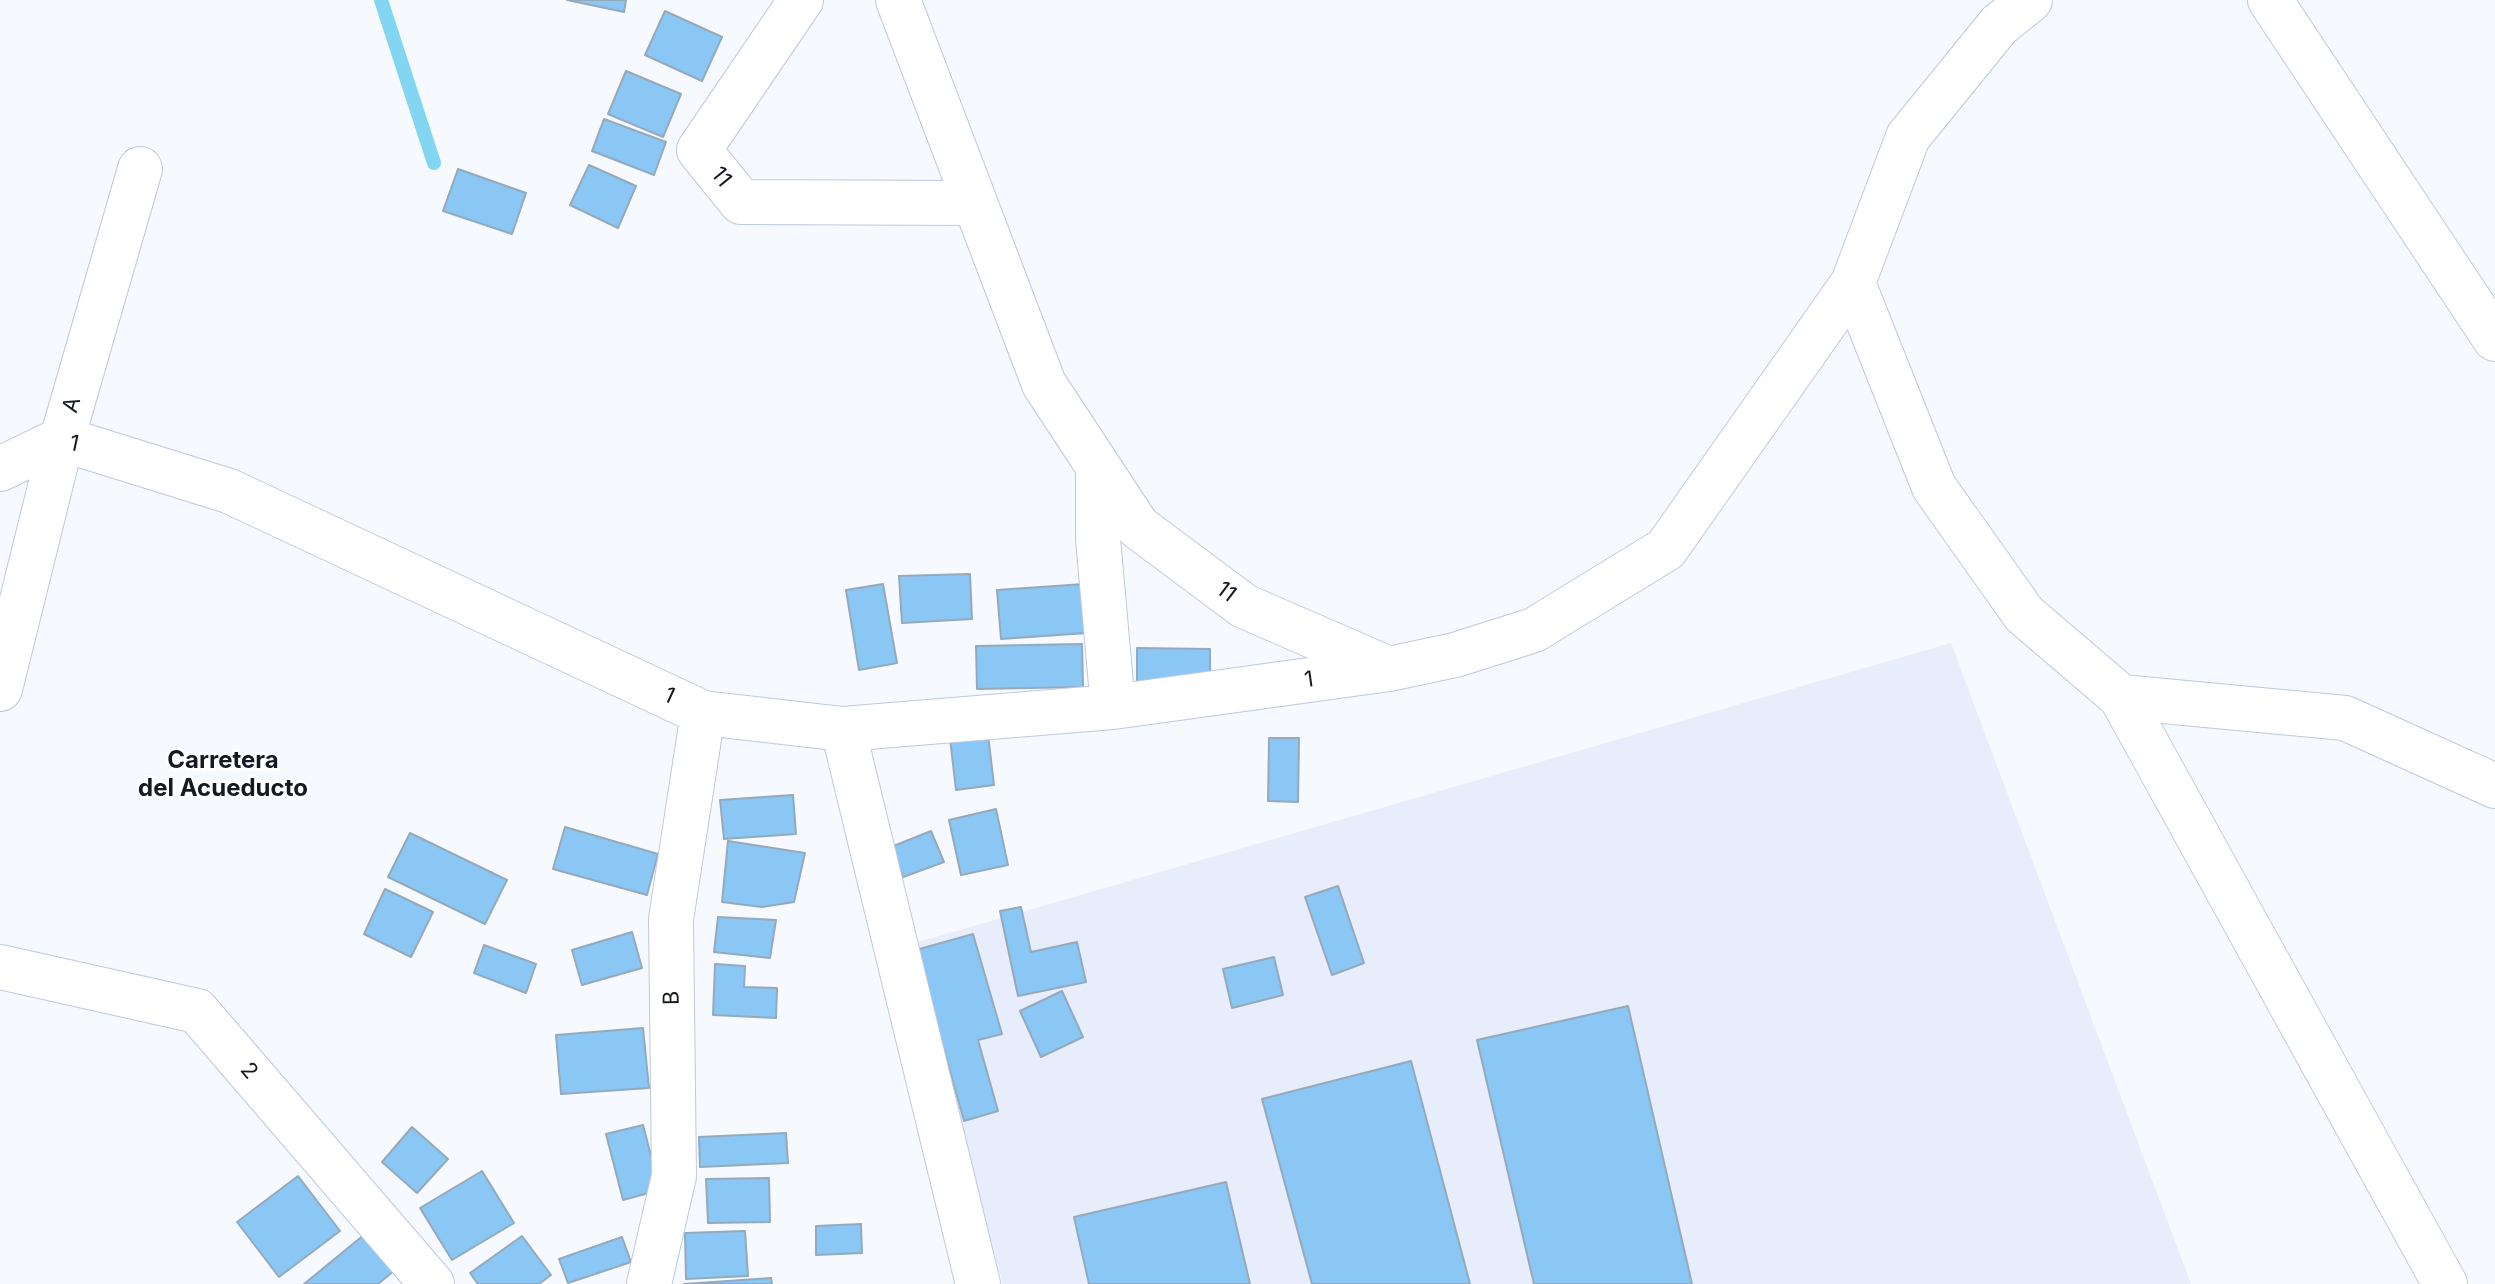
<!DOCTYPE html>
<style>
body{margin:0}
canvas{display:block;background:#f6f9fe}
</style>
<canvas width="2495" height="1284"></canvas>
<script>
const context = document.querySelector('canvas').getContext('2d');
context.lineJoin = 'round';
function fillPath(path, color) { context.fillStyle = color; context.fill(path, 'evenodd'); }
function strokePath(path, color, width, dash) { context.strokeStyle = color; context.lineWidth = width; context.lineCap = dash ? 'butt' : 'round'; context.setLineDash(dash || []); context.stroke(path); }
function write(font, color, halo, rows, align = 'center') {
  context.font = font + ' Inter,sans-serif'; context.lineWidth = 6; context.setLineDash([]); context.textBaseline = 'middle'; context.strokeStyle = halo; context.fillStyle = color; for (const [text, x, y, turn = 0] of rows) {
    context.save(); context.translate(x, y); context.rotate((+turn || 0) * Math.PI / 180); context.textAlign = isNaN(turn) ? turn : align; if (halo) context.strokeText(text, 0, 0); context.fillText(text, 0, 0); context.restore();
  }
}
fillPath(new Path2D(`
 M1951,643L2191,1284H1003L908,945Z`), '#e7edfa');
strokePath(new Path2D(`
 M381,0L434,163`), '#82d6f2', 14);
const building = new Path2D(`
 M567,0H626L624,12Z
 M665,11L722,37L702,81L645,55Z
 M626,71L681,94L663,137L608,114Z
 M604,119L666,142L654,175L592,151Z
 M589,165L636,186L618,228L570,205Z
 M458,169L526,193L512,234L443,211Z
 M970,574L972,619L902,623L899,576Z
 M883,584L897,663L859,670L846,590Z
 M1084,584L1087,633L1001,639L997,590Z
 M1082,644L1083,687L977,689L976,646Z
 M1137,648L1210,649V689L1137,688Z
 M987,726L994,785L956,790L949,730Z
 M1269,738H1299L1298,802L1268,801Z
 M793,795L796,834L724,839L720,800Z
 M996,809L1008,865L961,875L949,820Z
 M565,827L658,854L647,895L553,869Z
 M931,831L944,862L903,877L891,847Z
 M410,833L507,880L485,924L388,877Z
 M728,841L805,853L794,902L762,907L722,902Z
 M1338,886L1364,963L1332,975L1305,897Z
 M385,889L433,912L411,957L364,934Z
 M1021,907L1031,952L1077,942L1086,982L1018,996L1000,911Z
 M718,917L776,920L770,958L714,952Z
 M632,932L642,968L582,985L572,950Z
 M973,934L1002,1034L978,1040L998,1111L964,1121L916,950Z
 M484,945L536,964L526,993L474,973Z
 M1274,957L1283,995L1232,1008L1223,969Z
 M715,964L745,966L744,987L777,988L776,1018L713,1015Z
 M1062,991L1083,1037L1041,1057L1020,1011Z
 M1628,1006L1692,1284H1534L1477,1040Z
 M643,1028L649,1088L561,1094L556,1035Z
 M1411,1061L1470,1284H1312L1262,1099Z
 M643,1125L660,1190L623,1200L606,1134Z
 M412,1127L448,1159L417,1193L382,1162Z
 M786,1133L788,1163L700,1167L699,1137Z
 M482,1171L514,1223L452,1260L420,1208Z
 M298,1176L340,1231L279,1277L237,1222Z
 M769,1178L770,1222L708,1223L706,1179Z
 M1226,1182L1250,1284H1089L1074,1217Z
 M861,1224L862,1253L816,1255V1226Z
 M745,1231L748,1276L686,1279L685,1233Z
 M365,1234L395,1270L378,1284H304Z
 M522,1236L551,1275L539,1284H478L470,1273Z
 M622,1237L631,1262L568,1283L559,1259Z
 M771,1278L772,1284H684Z`);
fillPath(building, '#8ac7f5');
strokePath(building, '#94aabc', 2);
const minor = new Path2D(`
 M801,0L699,150L741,202L974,203
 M898,0L1044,384L1138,527L1244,606L1389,669
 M2270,0L2495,339
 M1853,283L1934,487L2024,614L2121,697L2445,1284
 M1098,467V539L1113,707
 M0,469L62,439L229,491L703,713L843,729L1113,707L1389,669L1455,655L1534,630L1666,549L1853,283L1908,137L1999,25L2030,0
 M0,689L62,439L140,169
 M2121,697L2345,718L2495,786
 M843,729L978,1284
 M0,967L197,1011L432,1284
 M649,1284L674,1176L671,919L703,713`);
strokePath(minor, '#bdc9e0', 46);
strokePath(minor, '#fff', 44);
write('22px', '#151921', '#fff', [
 ["11",721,177,51],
 ["A",72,405,-74],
 ["1",74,444,12],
 ["11",1226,592,37],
 ["1",1309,680,-8],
 ["1",669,696,25],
 ["B",672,998,-91],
 ["2",249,1071,49]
]);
write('bold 24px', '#151921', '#fff', [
 ["Carretera",223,761],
 ["del Acueducto",223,789]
]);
</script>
